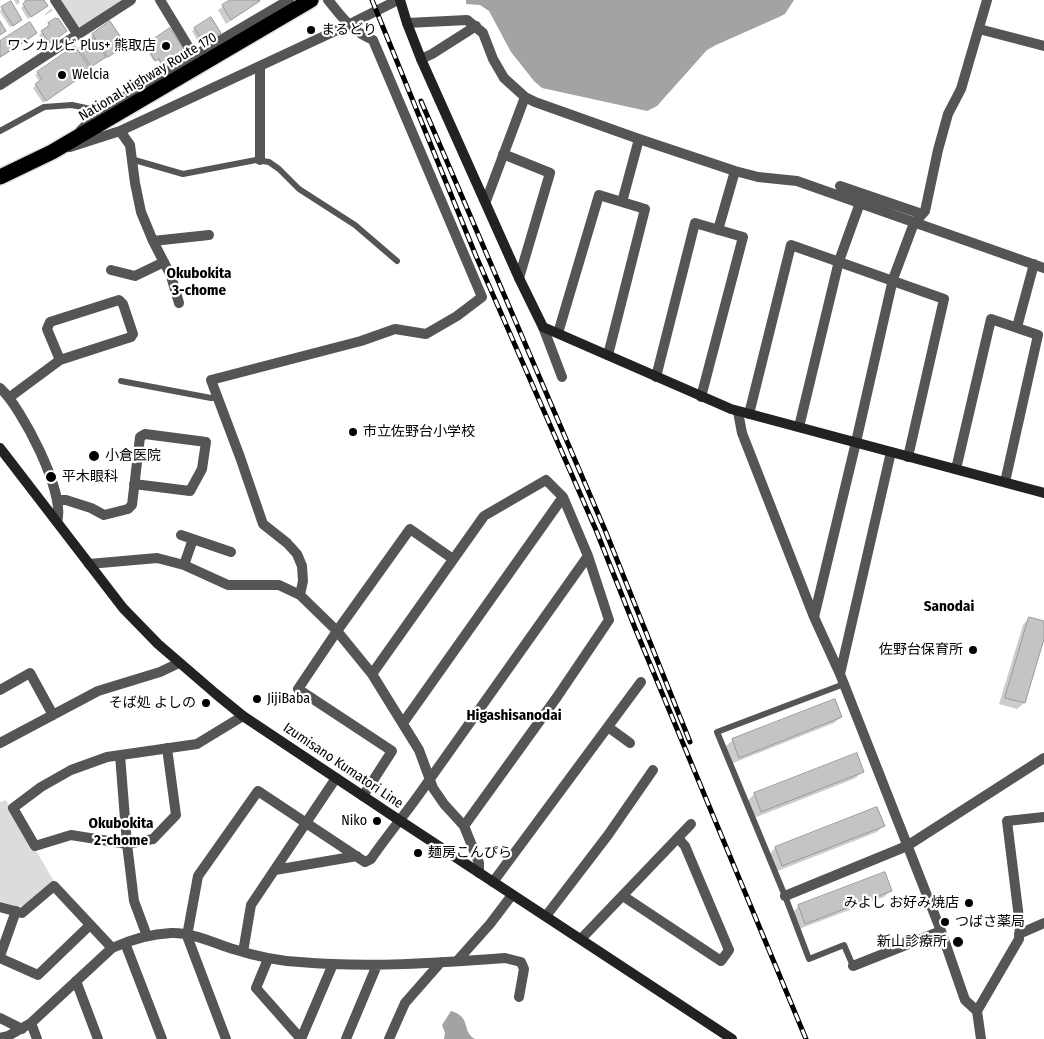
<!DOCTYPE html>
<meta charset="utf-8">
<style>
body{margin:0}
canvas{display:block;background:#fff}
</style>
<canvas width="1044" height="1039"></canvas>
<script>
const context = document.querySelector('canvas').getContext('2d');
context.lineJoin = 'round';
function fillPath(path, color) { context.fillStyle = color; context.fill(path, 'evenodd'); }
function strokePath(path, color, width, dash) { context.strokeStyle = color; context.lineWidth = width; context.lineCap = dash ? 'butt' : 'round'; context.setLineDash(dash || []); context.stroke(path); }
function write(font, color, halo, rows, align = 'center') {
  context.font = font + ' "Fira Sans Condensed","Noto Sans JP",sans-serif'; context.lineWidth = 4.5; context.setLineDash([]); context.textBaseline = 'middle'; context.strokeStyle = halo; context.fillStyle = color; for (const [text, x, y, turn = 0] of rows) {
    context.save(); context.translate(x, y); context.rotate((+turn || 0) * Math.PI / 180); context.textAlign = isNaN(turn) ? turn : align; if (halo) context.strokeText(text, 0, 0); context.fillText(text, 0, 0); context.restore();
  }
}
fillPath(new Path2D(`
 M60,0H121L81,27L78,26Z
 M6,800L54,881L27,904L18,907L0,901V802Z`), '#dcdcdc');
fillPath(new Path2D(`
 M466,0H794L785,14L779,17L716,45L707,50L657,106L647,111L542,88L534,81L511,52L489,11L480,5L466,4Z
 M451,1011C472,1017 461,1031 475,1039H444L445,1033L442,1025Z`), '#a3a3a3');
fillPath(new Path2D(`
 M14,0H19L20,2L17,5Z
 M25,0H43L47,6L28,19L21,8L25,4L24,2Z
 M232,0H258L259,1L226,24L218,10Z
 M2,8L18,23L10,27L0,12Z
 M51,9L53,10L46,15L45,14Z
 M49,24L63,34L46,45L39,35L48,28L47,26Z
 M195,29L216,36L200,45L192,31Z
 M169,30L183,52L162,66L157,59L154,61L149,54L152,52L147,45Z
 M36,33L31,38L0,58V43Z
 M93,35L122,48L105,59L103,57L88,68L90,70L87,73L43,103L33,88L40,82L35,75L77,52L92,41L90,37Z
 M1029,618L1044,623V634L1024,703L1017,709L999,704L1023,625Z
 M841,717L834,723L733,763L726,746L733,740Z
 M856,755L862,771L856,778L754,818L748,801L754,794Z
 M877,809L883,826L877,832L775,872L769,855L775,848Z
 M890,891L884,897L799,929L792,913L799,906Z`), '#0003');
const building = new Path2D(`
 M27,0H44L48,6L31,17L23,4Z
 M230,0H259L260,1L231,20L222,5Z
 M11,1L22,20L13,26L1,7Z
 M211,17L221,33L204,43L194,28Z
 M56,18L57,19L58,18L67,31L50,43L41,31L50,25L48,23Z
 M0,21L6,31L0,35Z
 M110,21L126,45L108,57L92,34Z
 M30,22L37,33L0,57V41Z
 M170,28L185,51L163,66L159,59L155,61L150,52L153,50L148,43Z
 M94,38L106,57L91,67L79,48Z
 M75,46L91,70L46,101L35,84L42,79L37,72Z
 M1029,617L1044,621V639L1025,703L1005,698Z
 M835,699L842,717L739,758L732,739Z
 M857,753L864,772L761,812L754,793Z
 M877,807L885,826L782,866L775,847Z
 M885,872L892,891L805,924L798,905Z`);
fillPath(building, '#c4c4c4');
strokePath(building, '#999', 1);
const highway = new Path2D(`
 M0,177L52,152L311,0`);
strokePath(highway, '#dbdbdb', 18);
strokePath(new Path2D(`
 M0,131L44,107L72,105L100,111
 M131,159L183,174L256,160L269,162L279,169L299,189L355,225L397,261
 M121,381L211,398H217
 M844,684L717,732L785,896L809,959L844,945L853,966`), '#555', 6);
strokePath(new Path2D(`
 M55,0L78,35
 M160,0L194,56
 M407,23L467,20L483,33L493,59L504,78L525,97L535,102L639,139L735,171L758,177L797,181L1044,268
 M979,29L1044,46
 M421,59L432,54L476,26
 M260,67V160
 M0,85L131,0
 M81,130L100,111L289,0
 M120,131L130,145L135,183L141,212L153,241L209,235
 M70,147L120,131L348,25L398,0
 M503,154L550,173L519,278
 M840,186L922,214
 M486,201L525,97
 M622,202L639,139
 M718,230L735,171
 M153,241L171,276L179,303
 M111,270L135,276L164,262
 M543,327L562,377
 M1017,327L1034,264
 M558,333L599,195L645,209L608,355
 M656,377L695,223L743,237L701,397
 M0,388C22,408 66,493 57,522
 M10,397L60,360L131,337L133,334L123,304L119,300L50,322L47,329L60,360
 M738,412L742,433L814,617L840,674L941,931L965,1000L977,1011L981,1039
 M749,414L791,245L944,299L908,457
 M799,427L839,261L860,203
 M956,469L991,319L1038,335L1005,482
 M57,500H66L91,508L104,515L128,509L132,505L140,437L145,434L206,442L202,469L190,491L134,484
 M181,535L231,552
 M89,564L157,558L184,565L228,585H279L300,595L337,631L372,674L419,750L433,788L444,804L464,826L479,863V873
 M184,565L193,539
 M300,595L303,581L302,566L297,554L287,543L263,524L240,457L211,380L361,341L395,329L426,334L457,316L482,297L373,40C350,30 343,18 328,0
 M814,617L856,442L893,279L914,223L925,211L938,150L948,114L961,89L987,0
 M840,674L891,452
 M0,690L30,673L53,715
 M403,723L563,497
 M608,727L630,743
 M0,743L98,691L160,672L179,663
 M167,748L176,815L153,839L127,844L71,835L35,846L13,808L41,787L71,770L107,757L197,744L243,716
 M120,755L127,844L134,901L147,936
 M363,796L392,751L298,689L337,631L410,529L453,559
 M464,826L557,697L609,620L588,556
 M275,870L357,856
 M493,882L641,682
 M623,896L721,961L729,950L685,846L678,838
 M785,896L907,846L1044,758
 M0,907L22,913L54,886L112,948
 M546,916L608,835L653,770
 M1019,934L1044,923
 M581,939L691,824
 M125,943L162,1039
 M243,952L251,905L336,778
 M0,956L16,911
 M0,958L38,975L90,925
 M268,959L256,988L301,1039
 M457,961L490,924L512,895
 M853,966L941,931
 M76,981L98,1039
 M977,1011L1019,939L1020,926L1007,821L1044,817
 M0,1018L22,1029
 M31,1023L37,1039
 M0,1038L8,1036L31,1023L112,948C130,940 150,934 171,933C191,932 214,943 233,949C255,956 277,961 300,962C368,968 437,963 505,958L521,962L524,969L519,997
 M226,1039L187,936L198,876L258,791L365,862L371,859C388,834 408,811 425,786L588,556L563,497L546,480L484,516L372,674
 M301,1039L333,964
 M346,1039L377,965
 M389,1039L405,1003L441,962`), '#555', 10);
strokePath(new Path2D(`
 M400,0L407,23L421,59L519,278L543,327L731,409L1044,493
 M0,448L123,608L158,644L216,694L243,716L399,820L732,1039`), '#222', 10);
strokePath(highway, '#000', 15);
const rail = new Path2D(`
 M372,0L476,256L596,530L635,628L806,1039
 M421,101L605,530L690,742`);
strokePath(rail, '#000', 5);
strokePath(rail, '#fff', 3, [9]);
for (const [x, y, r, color] of [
 [311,30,5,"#000"],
 [166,46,5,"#000"],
 [62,75,5,"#000"],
 [353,432,5,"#000"],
 [94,456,6,"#000"],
 [51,477,6,"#000"],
 [973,650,5,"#000"],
 [257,699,5,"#000"],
 [206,703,5,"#000"],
 [377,821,5,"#000"],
 [418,853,5,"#000"],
 [969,903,5,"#000"],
 [945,922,5,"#000"],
 [958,942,6,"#000"]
]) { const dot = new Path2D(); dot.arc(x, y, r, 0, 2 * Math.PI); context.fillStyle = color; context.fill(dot); strokePath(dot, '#fff', 2); }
write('14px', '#000', '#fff', [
 ["まるどり",321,30],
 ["ワンカルビ Plus+ 熊取店",156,46,"right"],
 ["Welcia",72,75],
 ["市立佐野台小学校",363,432],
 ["小倉医院",105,456],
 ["平木眼科",62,477],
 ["佐野台保育所",963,650,"right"],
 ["JijiBaba",267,699],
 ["そば処 よしの",196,703,"right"],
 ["Niko",367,821,"right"],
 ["麺房こんぴら",428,853],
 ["みよし お好み焼店",959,903,"right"],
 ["つばさ薬局",955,922],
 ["新山診療所",947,942,"right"]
], 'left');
write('14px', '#000', '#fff', [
 ["National Highway Route 170",148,77,-31],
 ["Izumisano Kumatori Line",343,766,34]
]);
write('bold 15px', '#000', '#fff', [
 ["Okubokita",199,274],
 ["3-chome",199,291],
 ["Sanodai",949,607],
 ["Higashisanodai",514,716],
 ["Okubokita",121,824],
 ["2-chome",121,841]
]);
</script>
